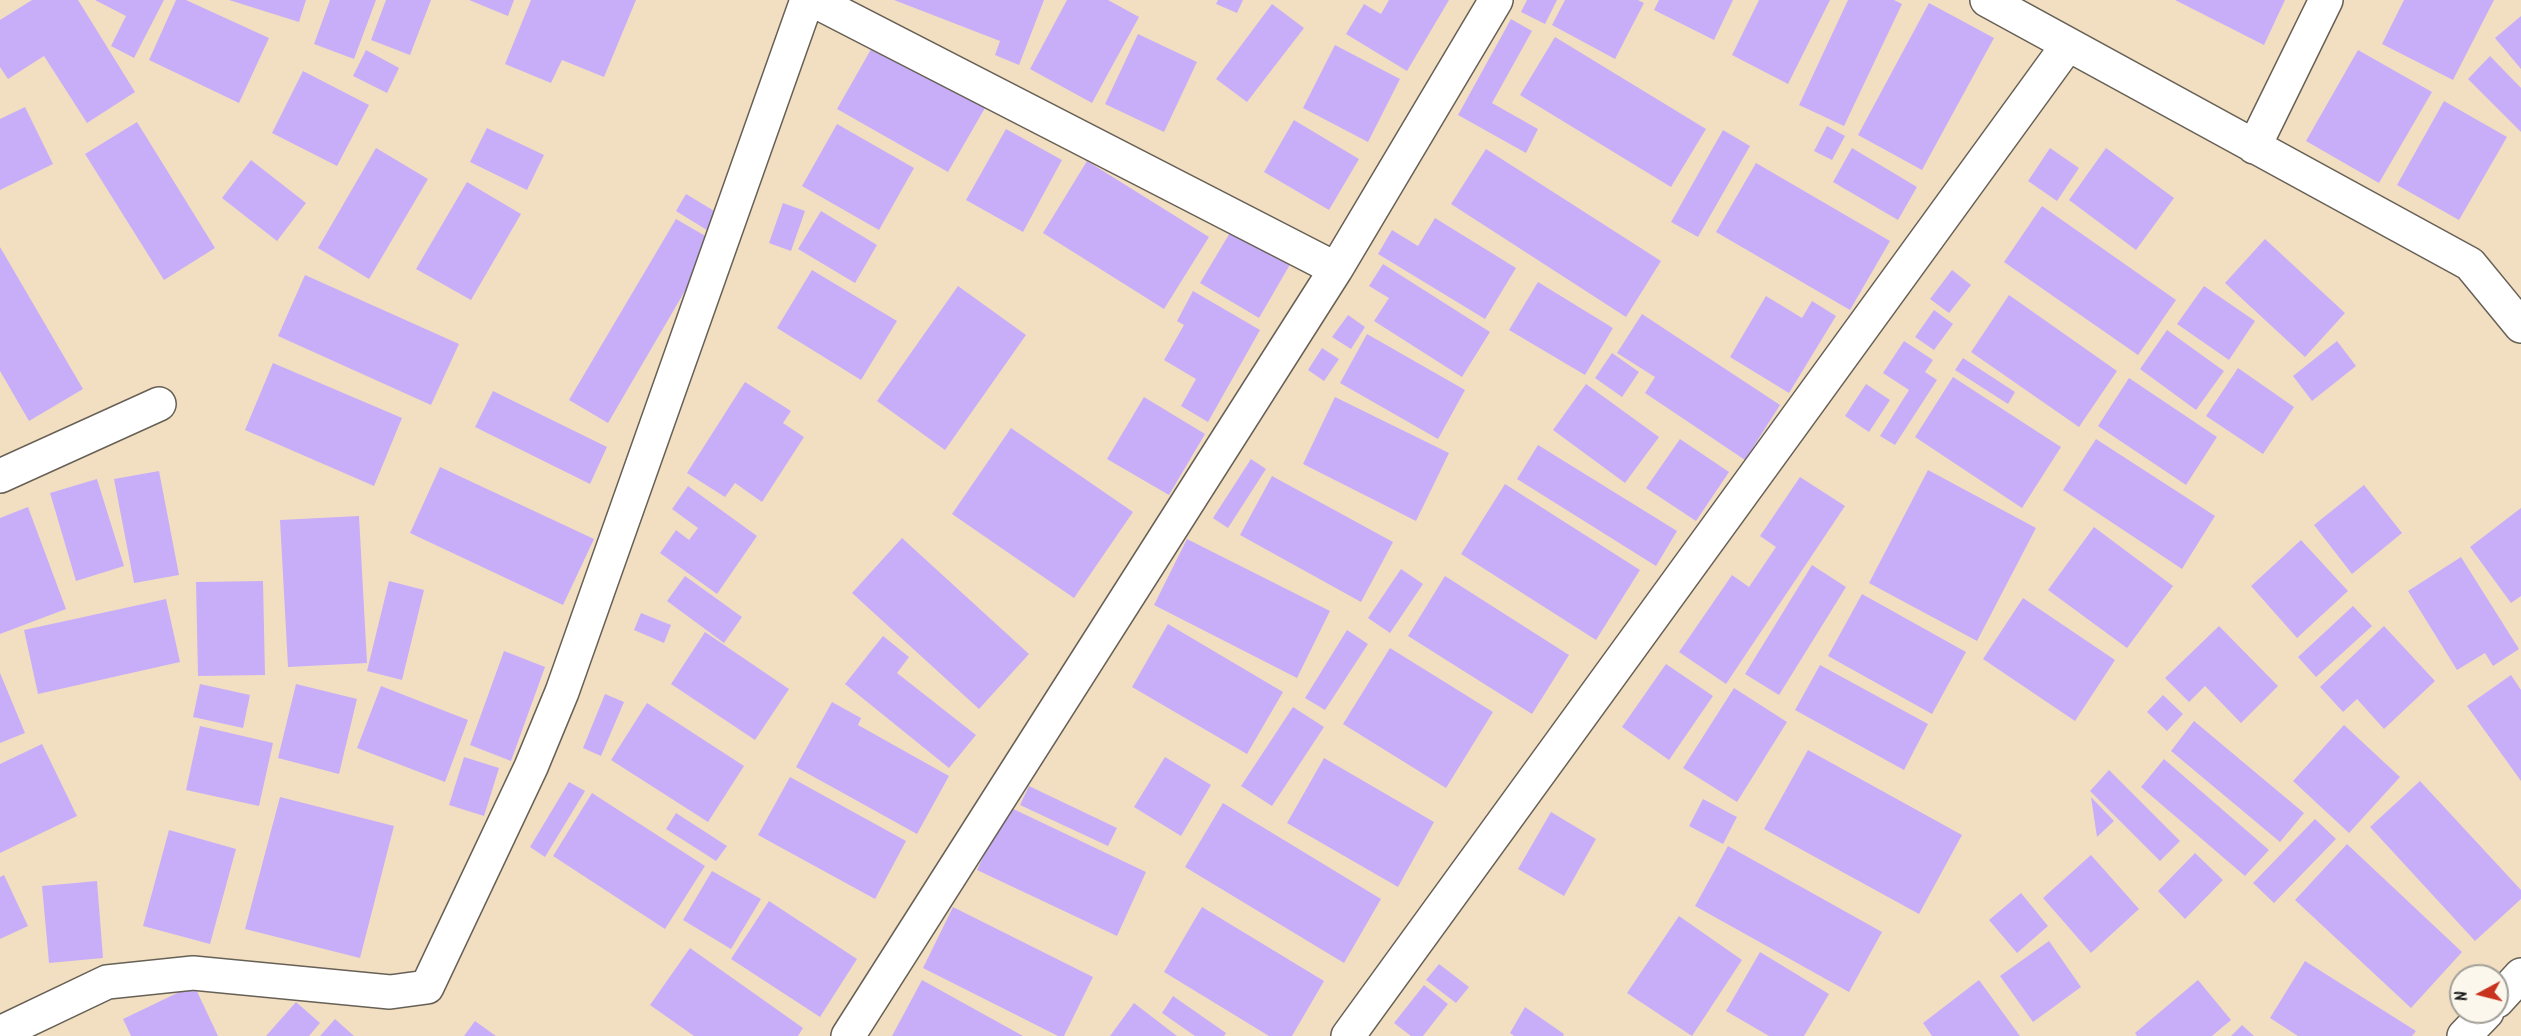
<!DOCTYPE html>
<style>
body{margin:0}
#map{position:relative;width:2521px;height:1036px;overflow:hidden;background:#f2dfc1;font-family:Kalam,sans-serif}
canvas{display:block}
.north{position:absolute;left:2449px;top:964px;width:60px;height:60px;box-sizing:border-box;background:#fbf7ec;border:2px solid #a29f99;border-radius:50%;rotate:263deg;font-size:16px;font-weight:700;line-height:24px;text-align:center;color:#1c1c1c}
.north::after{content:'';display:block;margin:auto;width:21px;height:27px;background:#c8321e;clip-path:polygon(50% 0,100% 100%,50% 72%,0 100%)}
</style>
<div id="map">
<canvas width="2521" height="1036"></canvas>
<div class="north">N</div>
</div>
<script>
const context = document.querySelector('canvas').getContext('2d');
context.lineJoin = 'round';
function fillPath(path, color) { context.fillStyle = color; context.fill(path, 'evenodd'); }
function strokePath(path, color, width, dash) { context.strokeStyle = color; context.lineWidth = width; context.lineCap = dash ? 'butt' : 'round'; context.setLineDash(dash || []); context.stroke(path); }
fillPath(new Path2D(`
 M32,0H78L135,92L87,123L44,56L8,79L0,67V20Z
 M95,0H164L134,58L111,46L126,16Z
 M176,0H186L269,38L239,103L149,60Z
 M229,0H306L299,22Z
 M330,0H376L354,59L314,44Z
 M386,0H431L410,55L371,40Z
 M469,0H514L508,16Z
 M531,0H636L604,77L562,60L551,83L505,64Z
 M894,0H1044L1019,65L995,55L1000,41Z
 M1067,0H1108L1139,17L1092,103L1030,69Z
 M1218,0H1243L1237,13L1216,4Z
 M1389,0H1449L1407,71L1346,34L1364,4L1381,14Z
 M1527,0H1557L1545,24L1521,12Z
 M1565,0H1638L1644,3L1615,59L1552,25Z
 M1659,0H1733L1714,40L1654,10Z
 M1759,0H1830L1788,84L1732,55Z
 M1848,0H1894L1902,4L1844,126L1799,105Z
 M2175,0H2285L2264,45Z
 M2404,0H2494L2453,80L2382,44Z
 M1929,3L1994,38L1922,170L1858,135Z
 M1272,4L1304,28L1247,102L1216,79Z
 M2521,16V69L2495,38Z
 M1511,19L1532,31L1492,103L1538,129L1526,153L1458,115Z
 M1138,34L1197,62L1164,132L1105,104Z
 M1555,37L1706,129L1671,187L1520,95Z
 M874,44L985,108L948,172L837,109Z
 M1335,45L1400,79L1368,142L1303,108Z
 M366,50L399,68L387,93L353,76Z
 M2358,50L2432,92L2379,183L2306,141Z
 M2490,56L2521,88V132L2468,79Z
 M303,71L369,105L337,166L272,133Z
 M2444,101L2507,137L2459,220L2397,185Z
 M25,107L53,164L0,190V119Z
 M1294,120L1359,159L1329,210L1264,172Z
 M137,122L215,248L164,280L85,154Z
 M837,124L914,168L879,230L802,186Z
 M1827,126L1845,136L1832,160L1814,151Z
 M487,128L544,155L527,190L470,162Z
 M1006,129L1062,160L1023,232L966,200Z
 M1723,130L1750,146L1698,237L1671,222Z
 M376,148L428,179L369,279L318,248Z
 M1852,148L1917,187L1898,220L1833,182Z
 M2050,148L2079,168L2057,201L2028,181Z
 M2106,148L2174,198L2136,250L2069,200Z
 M1486,149L1661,261L1626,317L1451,204Z
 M251,160L306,203L277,241L222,198Z
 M1087,161L1209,237L1164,309L1043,233Z
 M1756,163L1890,241L1850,310L1716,232Z
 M467,182L521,214L471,300L416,269Z
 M686,194L721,215L710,232L676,211Z
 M783,203L805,211L791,251L769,243Z
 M2042,206L2176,300L2138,355L2004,262Z
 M821,211L877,245L855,283L798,249Z
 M1435,218L1516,268L1485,319L1378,254L1392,230L1418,246Z
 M676,219L714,241L608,423L569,400Z
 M1234,226L1292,261L1259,318L1200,283Z
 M2265,239L2345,313L2305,357L2225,283Z
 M0,247L83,389L29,421L0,371Z
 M1383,264L1490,332L1462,377L1374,321L1389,298L1369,286Z
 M812,270L897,321L861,380L777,328Z
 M1952,270L1971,285L1949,313L1930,299Z
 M305,275L459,344L431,405L278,336Z
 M1538,282L1613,328L1585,375L1509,330Z
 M958,286L1026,335L945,450L877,401Z
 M2204,286L2255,321L2229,360L2177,324Z
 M1193,291L1260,330L1208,422L1181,406L1196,379L1164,360L1184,325L1177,321Z
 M2009,295L2117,371L2079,427L1971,352Z
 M1766,296L1802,318L1812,301L1836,316L1789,393L1730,357Z
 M1934,310L1953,324L1934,350L1915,337Z
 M1642,314L1780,405L1745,460L1645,393L1655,377L1617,353Z
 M1348,315L1365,327L1351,349L1332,337Z
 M2167,330L2224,371L2196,410L2140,369Z
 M1367,334L1465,390L1438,439L1340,383Z
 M1904,341L1933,360L1925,372L1937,380L1895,445L1880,436L1909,390L1883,373Z
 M2337,341L2356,366L2312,401L2293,376Z
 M1322,348L1339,359L1324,381L1308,370Z
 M1612,353L1639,372L1622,397L1595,378Z
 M1963,358L2015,392L2008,404L1955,370Z
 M273,363L402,418L374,486L245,430Z
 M2238,368L2294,407L2263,454L2206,416Z
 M1953,377L2061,447L2022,508L1915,437Z
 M2129,378L2217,437L2186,485L2098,426Z
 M745,382L791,411L783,423L804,437L762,502L735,483L725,497L687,473Z
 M1586,384L1659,437L1625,483L1553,430Z
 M1866,384L1890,400L1869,432L1845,416Z
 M493,391L607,447L590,484L475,427Z
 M1144,397L1205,434L1169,495L1107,459Z
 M1335,397L1449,453L1416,521L1303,464Z
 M1011,428L1133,512L1074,598L952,514Z
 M1680,439L1729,472L1696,521L1646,488Z
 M2096,439L2215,516L2182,569L2063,490Z
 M1538,445L1677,531L1656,566L1517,479Z
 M1251,459L1266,469L1228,528L1213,518Z
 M440,467L594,539L563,605L410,533Z
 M1928,470L2036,528L1977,641L1869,583Z
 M159,471L179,575L134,583L114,479Z
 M1272,476L1393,542L1361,602L1240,535Z
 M1800,477L1845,506L1726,684L1679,652L1732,575L1749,587L1776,547L1760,536Z
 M97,479L124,566L76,581L50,493Z
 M1505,484L1640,570L1596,640L1461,554Z
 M2364,485L2402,533L2352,574L2314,525Z
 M688,486L757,536L717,594L660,553L676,530L689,540L698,528L672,509Z
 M28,507L66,609L0,634V518Z
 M2521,508V596L2511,603L2470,547Z
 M359,516L367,663L288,667L280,520Z
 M2094,527L2173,586L2127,648L2048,590Z
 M902,538L1029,654L979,709L852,593Z
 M1187,539L1330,611L1297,678L1154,605Z
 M2301,540L2348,591L2297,638L2251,586Z
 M2461,557L2519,649L2493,666L2485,653L2457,670L2408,591Z
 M1812,565L1846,587L1779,695L1745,674Z
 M1401,569L1423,584L1390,633L1368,618Z
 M685,576L742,617L724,643L667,601Z
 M1445,576L1569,655L1532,714L1408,636Z
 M263,581L265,675L198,676L196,582Z
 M389,581L424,590L402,680L367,671Z
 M1862,594L1966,652L1932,714L1828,656Z
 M2023,598L2115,660L2075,721L1983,659Z
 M166,599L180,662L38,694L24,630Z
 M2353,606L2372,626L2316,677L2298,657Z
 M641,613L671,625L664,643L634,630Z
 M1168,624L1283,692L1247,754L1132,687Z
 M2219,626L2278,686L2241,723L2205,686L2189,702L2165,678Z
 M2384,626L2435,681L2384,729L2357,699L2343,712L2320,687Z
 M1347,630L1368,644L1325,710L1305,698Z
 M705,632L789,689L755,740L671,684Z
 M883,636L909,657L897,673L976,735L949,768L845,684Z
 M1390,648L1493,712L1446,788L1343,724Z
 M504,651L545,667L511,761L470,745Z
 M1666,664L1713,696L1669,760L1622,727Z
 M1820,665L1928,724L1904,770L1795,710Z
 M0,673L25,733L0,743Z
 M2511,675L2521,690V781L2467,706Z
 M200,684L250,695L243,728L193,717Z
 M296,684L357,699L339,774L278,758Z
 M381,686L468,720L445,782L357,748Z
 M1734,688L1787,722L1737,802L1683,768Z
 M605,694L624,702L601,756L583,748Z
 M2163,695L2183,714L2167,731L2147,712Z
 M832,702L861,718L858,725L949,776L917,834L796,767Z
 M647,703L744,766L708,822L611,760Z
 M1293,707L1324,727L1272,806L1241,786Z
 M2194,721L2304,813L2280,842L2171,751Z
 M2344,725L2400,777L2349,833L2293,781Z
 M200,726L273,743L259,806L186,790Z
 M42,744L77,816L0,853V764Z
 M1808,750L1962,835L1919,914L1764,829Z
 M464,757L499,768L484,816L449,805Z
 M1165,757L1211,785L1181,836L1134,807Z
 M1324,758L1434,822L1398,887L1287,823Z
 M2164,759L2269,850L2245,876L2141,787Z
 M2109,770L2180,841L2160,861L2090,791Z
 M790,777L906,841L875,899L758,835Z
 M2420,781L2521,890V899L2475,941L2370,827Z
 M569,782L585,791L545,857L530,847Z
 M1029,786L1117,828L1108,846L1020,805Z
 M592,793L705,866L665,929L553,856Z
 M280,797L394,826L360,958L245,929Z
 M2091,797L2114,821L2097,837Z
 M1703,799L1737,817L1723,844L1689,826Z
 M1223,803L1381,899L1344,963L1185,867Z
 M1007,806L1146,872L1117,936L977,870Z
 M1551,812L1596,839L1564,896L1518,869Z
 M676,813L727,846L716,861L666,829Z
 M2315,819L2336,839L2274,903L2253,883Z
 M169,830L236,849L210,944L143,926Z
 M2347,844L2462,952L2411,1008L2295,900Z
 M1728,846L1882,932L1849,992L1695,906Z
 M2195,853L2223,880L2185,919L2158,891Z
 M2091,855L2139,909L2091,953L2043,898Z
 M712,871L761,899L731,949L683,920Z
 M4,875L28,926L0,939V877Z
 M97,881L103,958L49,963L42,886Z
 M2021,893L2048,926L2017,953L1989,920Z
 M769,901L857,959L820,1017L731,959Z
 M953,907L1093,977L1064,1036H1058L923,968Z
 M1202,907L1324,981L1292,1036H1269L1164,972Z
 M1679,916L1742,960L1692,1036L1627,993Z
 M2049,941L2081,987L2033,1022L2000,976Z
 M690,948L803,1028L798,1036H694L650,1005Z
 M1760,952L1829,994L1804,1036H1769L1726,1011Z
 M2305,961L2416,1031L2412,1036H2298L2270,1018Z
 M1439,964L1469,987L1456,1003L1426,980Z
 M922,980L1023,1036H892Z
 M1979,980L2020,1036H1932L1923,1023Z
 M2198,980L2231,1020L2212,1036H2137L2135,1033Z
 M194,985L218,1036H131L123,1019Z
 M1424,985L1448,1004L1423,1036H1411L1394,1023Z
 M1173,996L1226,1033L1224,1036H1195L1162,1013Z
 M296,1002L320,1023L309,1036H266Z
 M1134,1003L1177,1036H1110Z
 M1525,1007L1564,1034L1563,1036H1514L1510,1033Z
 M335,1019L354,1036H320Z
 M475,1021L496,1036H464Z
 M2242,1025L2254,1036H2231Z`), '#c8aef8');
const minor = new Path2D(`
 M813,0L1336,269
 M1987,0L2470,264L2521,326
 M2254,147L2326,0
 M0,476L159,404
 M2497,1001L2521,975
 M0,1033L107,982L193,973L390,992L427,987L531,767L562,692L807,0
 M848,1036L1336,269L1496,0
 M1348,1036L2067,46
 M2464,1036L2487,1012`);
strokePath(minor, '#676056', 36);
strokePath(minor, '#fff', 33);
</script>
